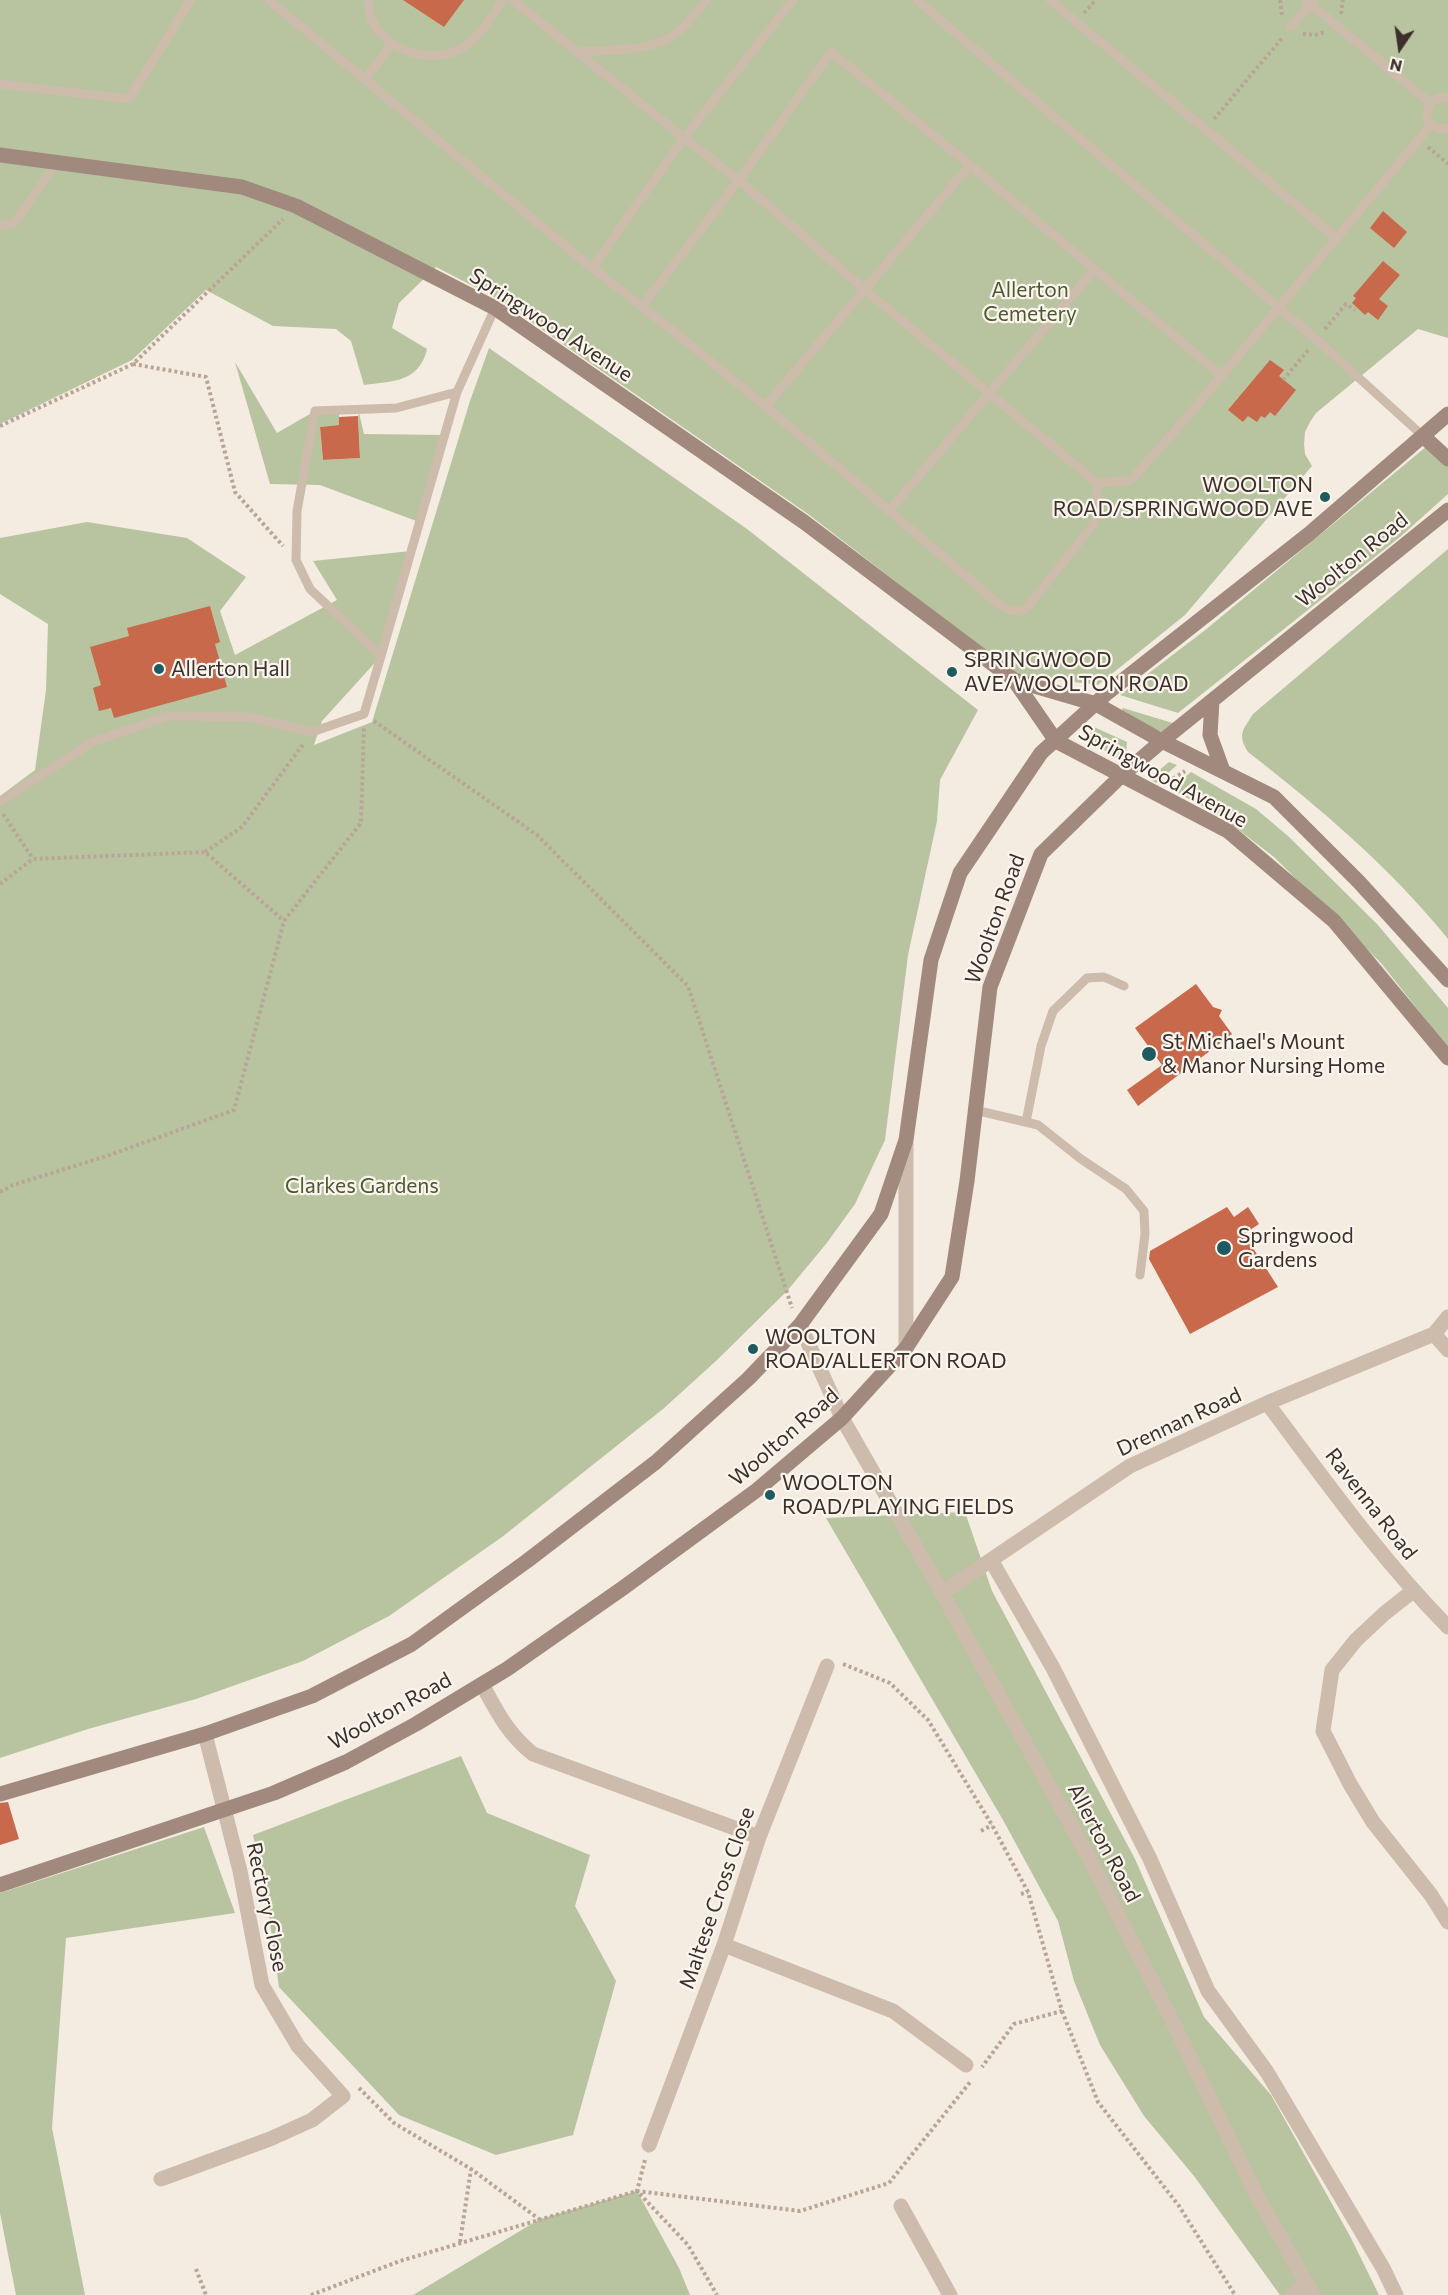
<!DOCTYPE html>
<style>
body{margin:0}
#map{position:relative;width:1448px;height:2295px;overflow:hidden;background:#f4ebe1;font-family:Commissioner,sans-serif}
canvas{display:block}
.north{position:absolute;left:1370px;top:18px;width:60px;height:60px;-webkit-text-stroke:4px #fbf5ee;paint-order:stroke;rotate:193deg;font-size:16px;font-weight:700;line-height:24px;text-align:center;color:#3b302b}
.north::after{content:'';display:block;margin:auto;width:21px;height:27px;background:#3b302b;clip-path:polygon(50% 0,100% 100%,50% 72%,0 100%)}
</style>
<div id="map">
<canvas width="1448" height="2295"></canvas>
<div class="north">N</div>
</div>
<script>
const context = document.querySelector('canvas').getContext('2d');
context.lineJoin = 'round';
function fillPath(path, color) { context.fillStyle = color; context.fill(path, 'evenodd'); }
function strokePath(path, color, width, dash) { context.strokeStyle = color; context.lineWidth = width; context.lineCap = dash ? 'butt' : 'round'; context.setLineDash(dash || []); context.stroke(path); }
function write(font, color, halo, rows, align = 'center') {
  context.font = font + ' Commissioner,sans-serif'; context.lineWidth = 4.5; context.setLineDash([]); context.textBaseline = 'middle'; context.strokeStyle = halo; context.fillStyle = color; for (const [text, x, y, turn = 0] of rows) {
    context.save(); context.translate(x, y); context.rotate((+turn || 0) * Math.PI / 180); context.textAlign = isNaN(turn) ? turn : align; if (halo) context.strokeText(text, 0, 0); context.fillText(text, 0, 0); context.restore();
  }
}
fillPath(new Path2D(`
 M0,0H1448V338L1418,329L1316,413L1310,422L1305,432L1304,444L1305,454L1312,466L1185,615L1098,685L1017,675L808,514L498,299L436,267L399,303L392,328L427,349C419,383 392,381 364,385L351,341L336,329L273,326L206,290L132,360L0,424Z
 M489,348L747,529L978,710L940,780L937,821L908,955L885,1140L855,1204L826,1244L787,1291L716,1361L663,1409L502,1537L389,1616L303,1661L196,1699L88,1729L0,1758V796L35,770L46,690L48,624L0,594V538L87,522L187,538L246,577L220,611L235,655L337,600L313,561L411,551L381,656L322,721L314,745L372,722L470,401Z
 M235,362L277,433L315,411L339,410V425L320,427L323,460L360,458L358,409L364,434L444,435L419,522L320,485L270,484Z
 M1427,446L1448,465V494L1400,537L1178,713L1120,695L1204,631Z
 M1448,549V939C1391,868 1320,808 1248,752C1237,734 1243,730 1253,714Z
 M1123,708L1176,724L1164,733L1120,713Z
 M1094,727L1127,742L1126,755L1117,759L1087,738Z
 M1169,762L1177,765L1157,783L1149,779Z
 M1191,772L1256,809L1288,836L1377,924L1448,1008V1048L1381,963L1274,857L1222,817L1171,789Z
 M965,1512L992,1591L1135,1859L1204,2017L1271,2095L1350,2236L1379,2295H1280L1194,2176L1144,2116L1100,2045L1074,1981L1058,1921L1003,1820L826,1518Z
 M461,1756L487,1813L590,1855L575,1906L616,1981L573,2135L496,2155L399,2115L279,1987L268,1909L253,1835Z
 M204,1827L235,1913L66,1938L52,2128L85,2295H16L0,2213V1893Z
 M637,2191L679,2268L690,2295H413L540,2219Z`), '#b8c4a0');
fillPath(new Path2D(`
 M403,0H464L444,27Z
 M1383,211L1407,232L1394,248L1370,228Z
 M1383,261L1400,275L1379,299L1388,306L1378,320L1368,312L1365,315L1352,303L1356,298L1353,296Z
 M1270,360L1284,370L1279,376L1296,390L1275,416L1270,412L1265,418L1261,416L1257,422L1248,416L1243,422L1228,410Z
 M358,416L360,458L323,460L320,427L339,425V417Z
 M210,606L220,642L215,644L227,687L114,718L111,708L99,711L93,688L101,685L90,647L129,636L127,628Z
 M1196,984L1213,1007L1222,1010L1219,1016L1232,1034L1138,1106L1127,1090L1162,1065L1135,1028Z
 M1227,1207L1234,1217L1248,1207L1259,1224L1244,1234L1278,1287L1190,1334L1149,1259L1150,1251Z
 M8,1802L19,1839L0,1845V1803Z`), '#c8694b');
strokePath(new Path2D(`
 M1280,0L1282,15
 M1084,13L1096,0
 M1341,14L1343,0
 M1303,34L1315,35L1325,32
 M1214,119L1283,37
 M1428,147L1448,164
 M1325,329L1346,304L1355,310
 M133,364L206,377L235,492L283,546
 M1283,380L1309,349
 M0,426L133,364L283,219
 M374,721L537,835L688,986L792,1308
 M1168,782L1185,771
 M3,814L33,859
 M205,852L242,827L304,743
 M0,884L33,859L205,852L284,921
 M0,1192L13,1185L107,1156L234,1110L284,921L361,823L364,727
 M843,1664L890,1683L928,1720L992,1825L1028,1892L1062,2011L1014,2024L982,2067
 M981,1831L992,1825
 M1021,1894L1028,1892
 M1062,2011L1098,2102L1179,2206L1235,2295
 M359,2088L394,2123L471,2169L539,2219
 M645,2160L637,2191L688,2245L717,2295
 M460,2242L471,2169
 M196,2269L206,2295
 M311,2295L400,2261L637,2191L800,2211L889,2183L971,2081`), '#b9a596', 4, [3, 3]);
strokePath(new Path2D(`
 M269,0L592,268
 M368,0C369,6 369,13 371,18C385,52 435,67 465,46C481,35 492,16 503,0
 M513,0L684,138L739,180L864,289L1097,483L1127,481L1133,478L1189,415L1431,125
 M793,0L684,138L592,268C733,375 867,492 1001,606C1010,611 1016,612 1025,610L1093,525L1097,514V483
 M917,0L1317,340L1423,436
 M1050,0L1336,238
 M1306,0L1430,103
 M1291,27L1314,0
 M578,52C606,50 641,52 667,39C683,31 695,13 707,0
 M365,79L392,44
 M0,84L129,99L191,0
 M1448,99L1440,97L1431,102L1426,115C1429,126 1437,131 1448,128
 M0,227L15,222L57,162
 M642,306L739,180L831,52L970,165L1221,375
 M457,392L396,408L315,411L297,511L296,560L310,589L381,656L457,392L495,308
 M765,407L970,165
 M889,511L1095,269
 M0,802L92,742L168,716L249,717L312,732L364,714L381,656
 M975,1110L1038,1125L1081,1159L1126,1189L1144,1211L1145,1234L1140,1275
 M1026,1122L1041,1046L1053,1011L1087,978L1104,977L1124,986`), '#cdbbac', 9);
strokePath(new Path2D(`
 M906,1144V1348
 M800,1325L842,1418L942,1593L1087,1854L1170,2016L1256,2194L1313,2295
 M1434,1334L1448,1350
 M1267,1403C1325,1480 1380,1558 1448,1627
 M991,1560L1053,1668L1150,1859L1208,1991L1267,2072L1383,2268L1396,2295
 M1413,1591L1385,1613L1356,1640L1332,1670L1323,1731L1350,1784L1373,1822L1431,1895L1448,1922
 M942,1593L1130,1466L1267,1403L1434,1334L1448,1317
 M482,1684C497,1712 508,1734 533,1754L759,1837
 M724,1945L893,2011L966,2065
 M649,2145L724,1945L759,1837L827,1666
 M161,2179L270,2139L312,2120L343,2096L298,2046L262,1985L240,1871L205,1734
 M901,2206L950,2295
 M1292,2295L1307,2284`), '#cdbbac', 15);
strokePath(new Path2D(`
 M0,155L242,187L296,206L495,308L804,522L1014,680L1056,741L1228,831L1334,921L1448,1058
 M1423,436L1448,459
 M1014,680L1096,704L1162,741L1274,797L1359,882L1448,980
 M1212,701L1210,735L1223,771
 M0,1794L205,1734L312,1696L412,1644L527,1561L656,1462L748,1379L800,1325L881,1214L906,1140L931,960L960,873L1041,753L1107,693L1309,534L1448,414
 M0,1885L274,1793L346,1762L416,1724L507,1669L623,1588L757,1490L842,1418L906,1348L952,1277L967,1181L990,987L1041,854L1121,776L1162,741L1448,510`), '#a18a7d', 15);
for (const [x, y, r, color] of [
 [1325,497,6,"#1f5a5e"],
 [159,669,6,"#1f5a5e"],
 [952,672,6,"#1f5a5e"],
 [1149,1054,8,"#1f5a5e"],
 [1224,1248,8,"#1f5a5e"],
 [753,1349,6,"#1f5a5e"],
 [770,1495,6,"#1f5a5e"]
]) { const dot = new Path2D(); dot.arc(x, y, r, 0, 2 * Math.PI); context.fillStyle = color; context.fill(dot); strokePath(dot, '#fbf5ee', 2); }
write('21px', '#4a5a2e', '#fbf5ee', [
 ["Allerton",1030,290],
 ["Cemetery",1030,314],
 ["Clarkes Gardens",362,1186]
]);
write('21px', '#3b302b', '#fbf5ee', [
 ["Springwood Avenue",551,325,33],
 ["Woolton Road",1352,560,-39],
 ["Springwood Avenue",1163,776,29],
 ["Woolton Road",995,919,-70],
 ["Drennan Road",1179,1422,-25],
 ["Woolton Road",784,1437,-41],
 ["Ravenna Road",1371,1504,52],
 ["Woolton Road",390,1711,-29],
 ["Allerton Road",1104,1843,62],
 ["Maltese Cross Close",717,1898,-71],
 ["Rectory Close",267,1907,78]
]);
write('21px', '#3b302b', '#fbf5ee', [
 ["WOOLTON",1313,485,"right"],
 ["ROAD/SPRINGWOOD AVE",1313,509,"right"],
 ["SPRINGWOOD",964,660],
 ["AVE/WOOLTON ROAD",964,684],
 ["Allerton Hall",171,669],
 ["St Michael's Mount",1162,1042],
 ["& Manor Nursing Home",1162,1066],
 ["Springwood",1238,1236],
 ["Gardens",1238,1260],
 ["WOOLTON",765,1337],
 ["ROAD/ALLERTON ROAD",765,1361],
 ["WOOLTON",782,1483],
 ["ROAD/PLAYING FIELDS",782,1507]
], 'left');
</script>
